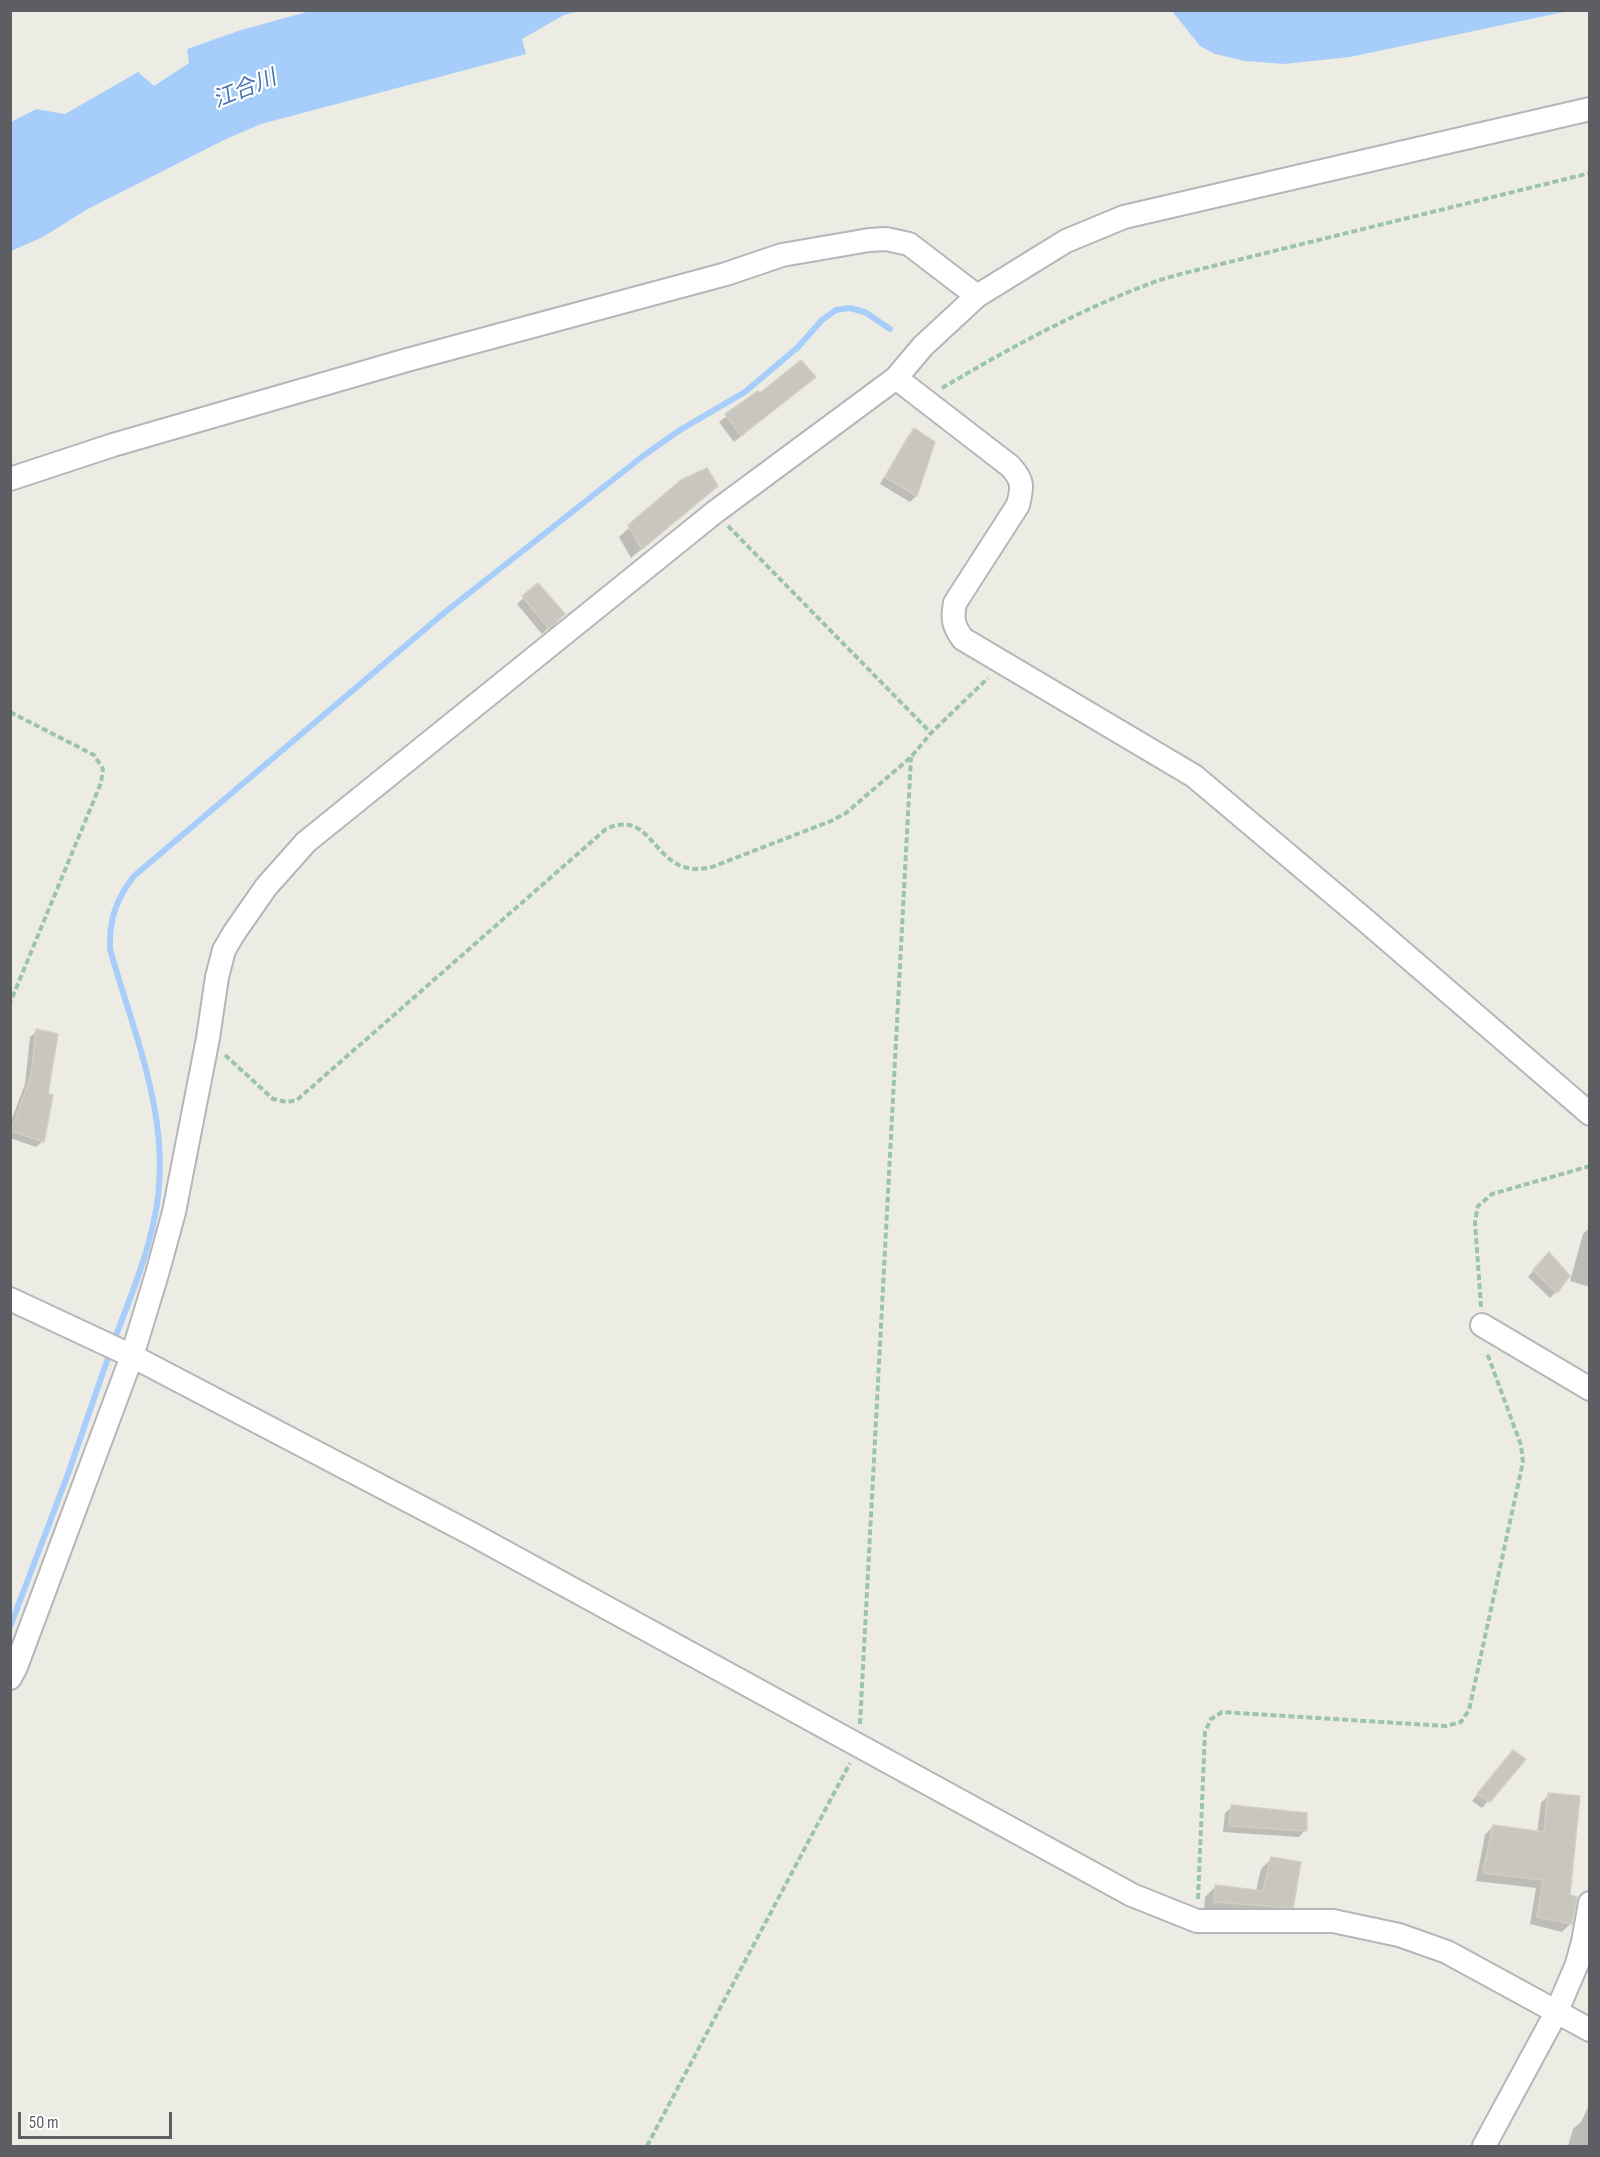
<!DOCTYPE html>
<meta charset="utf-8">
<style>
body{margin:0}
#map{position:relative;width:1600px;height:2157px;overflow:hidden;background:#edece4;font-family:"Sofia Sans Condensed",sans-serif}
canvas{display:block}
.frame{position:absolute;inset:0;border:12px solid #5c5e63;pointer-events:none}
.scale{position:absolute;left:18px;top:2112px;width:154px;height:27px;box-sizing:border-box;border:3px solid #5c5e63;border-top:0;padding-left:8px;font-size:18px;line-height:21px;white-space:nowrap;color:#5c5e63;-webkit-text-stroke:4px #fff;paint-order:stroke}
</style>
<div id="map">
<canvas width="1600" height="2157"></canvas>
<div class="frame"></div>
<div class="scale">50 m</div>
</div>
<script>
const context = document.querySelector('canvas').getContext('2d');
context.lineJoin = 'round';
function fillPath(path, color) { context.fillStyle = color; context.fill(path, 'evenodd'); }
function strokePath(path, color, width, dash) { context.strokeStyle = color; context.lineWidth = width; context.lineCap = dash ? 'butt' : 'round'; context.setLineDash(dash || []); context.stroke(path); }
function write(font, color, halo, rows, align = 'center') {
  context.font = font + ' "Sofia Sans Condensed","Noto Sans JP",sans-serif'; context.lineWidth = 4.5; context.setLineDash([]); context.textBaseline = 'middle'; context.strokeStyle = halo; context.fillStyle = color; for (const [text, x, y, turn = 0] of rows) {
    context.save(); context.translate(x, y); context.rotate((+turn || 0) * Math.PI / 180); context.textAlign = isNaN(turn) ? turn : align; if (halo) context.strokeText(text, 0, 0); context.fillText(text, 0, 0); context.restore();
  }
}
fillPath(new Path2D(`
 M310,11H580L564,15L522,39L526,54L261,124L224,140L86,210L43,237L11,251V122L36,109L65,114L138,72L154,86L189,63L187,49L241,30Z
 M1172,11H1569L1350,57L1284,64L1245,61L1215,54L1200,46Z`), '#a7cefa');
fillPath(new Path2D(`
 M814,377L734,442L719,422L758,393L760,395Z
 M914,430L933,442L916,496L910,502L880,484L908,436Z
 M682,481L716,486L631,558L619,537Z
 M538,585L563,614L542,634L517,604Z
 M37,1031L46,1095L43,1141L36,1147L10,1138V1124L25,1084L30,1037Z
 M1589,1228H1590V1287L1570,1281L1583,1234Z
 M1542,1260L1556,1292L1550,1298L1528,1277Z
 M1507,1759L1524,1760L1482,1808L1472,1801Z
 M1549,1795L1569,1896L1575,1898L1570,1924L1562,1932L1530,1924L1536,1888L1476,1881L1485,1835L1493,1826L1537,1833L1541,1803Z
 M1232,1807L1305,1830L1299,1837L1223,1832L1225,1813Z
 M1271,1859L1291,1907L1281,1917L1204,1911L1205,1897L1215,1887L1256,1891L1261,1869Z
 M1590,2103V2146H1568L1573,2129L1581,2122Z`), '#0003');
strokePath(new Path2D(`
 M117,1333C131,1296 146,1259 154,1220C175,1125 135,1039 110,949C109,920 116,899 134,876L444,613L643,456L680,430L745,392L798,347L822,320L836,310L850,308L865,312L890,329
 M10,1627L68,1474L109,1355`), '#a7cefa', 6);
const building = new Path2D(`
 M801,360L816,377L741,436L725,414L758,391L760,393Z
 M914,428L935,442L917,496L885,477Z
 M707,468L718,486L642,549L628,525L681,480Z
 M538,583L565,614L549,629L522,596Z
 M36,1029L58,1034L48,1094L53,1095L44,1142L11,1131L31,1076Z
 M1549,1252L1570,1276L1557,1293L1533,1270Z
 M1513,1750L1526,1759L1490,1802L1477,1794Z
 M1548,1793L1580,1796L1570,1895L1577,1897L1572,1924L1537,1917L1543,1880L1483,1873L1493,1825L1544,1832Z
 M1231,1805L1307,1813V1831L1229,1826Z
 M1271,1857L1301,1862L1293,1908L1214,1902L1215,1885L1263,1891Z`);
fillPath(building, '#c9c6c0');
strokePath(building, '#d2cec2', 1.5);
const minor = new Path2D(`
 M896,378L1010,466C1023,480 1023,486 1018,505L955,603C952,618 953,626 963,639L1194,776L1365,920L1590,1114
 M10,479L113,445L407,360L726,274L782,255L869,240L886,239L909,244L977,296
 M10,1299L132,1356L470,1533L1132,1895L1197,1921H1333L1399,1935L1447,1952L1590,2030
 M1482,1325L1590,1389
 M10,1678L16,1667L132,1356L157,1274L174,1212L208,1038L217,977L224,950L234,933L266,887L306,842L715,512L896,378L923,346L977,296L1066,241L1124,217L1590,109
 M1484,2146L1556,2013L1577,1964L1583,1942L1590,1903`);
strokePath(minor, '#b4b6ba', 26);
strokePath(new Path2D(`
 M942,388C1008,349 1077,311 1149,284C1164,278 1181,274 1197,270L1590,173
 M728,526L931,733
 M10,712L94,755L103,769L101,783L10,1003
 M225,1055L273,1099L287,1102L297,1100L606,829C647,810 651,856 684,867C693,870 702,869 712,867L831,821L846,813L911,757L931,733L988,678
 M1481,1307L1475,1222L1478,1206L1492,1194L1590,1166
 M860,1724L911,757
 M1198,1899L1205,1732L1211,1719L1222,1712L1446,1726L1461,1722L1469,1710L1523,1462L1521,1445L1487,1353
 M647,2146L850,1763`), '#9bc4aa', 4, [6, 3]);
strokePath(minor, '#fff', 22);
write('italic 22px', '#4873b4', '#fff', [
 ["江合川",245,90,-22]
]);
</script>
